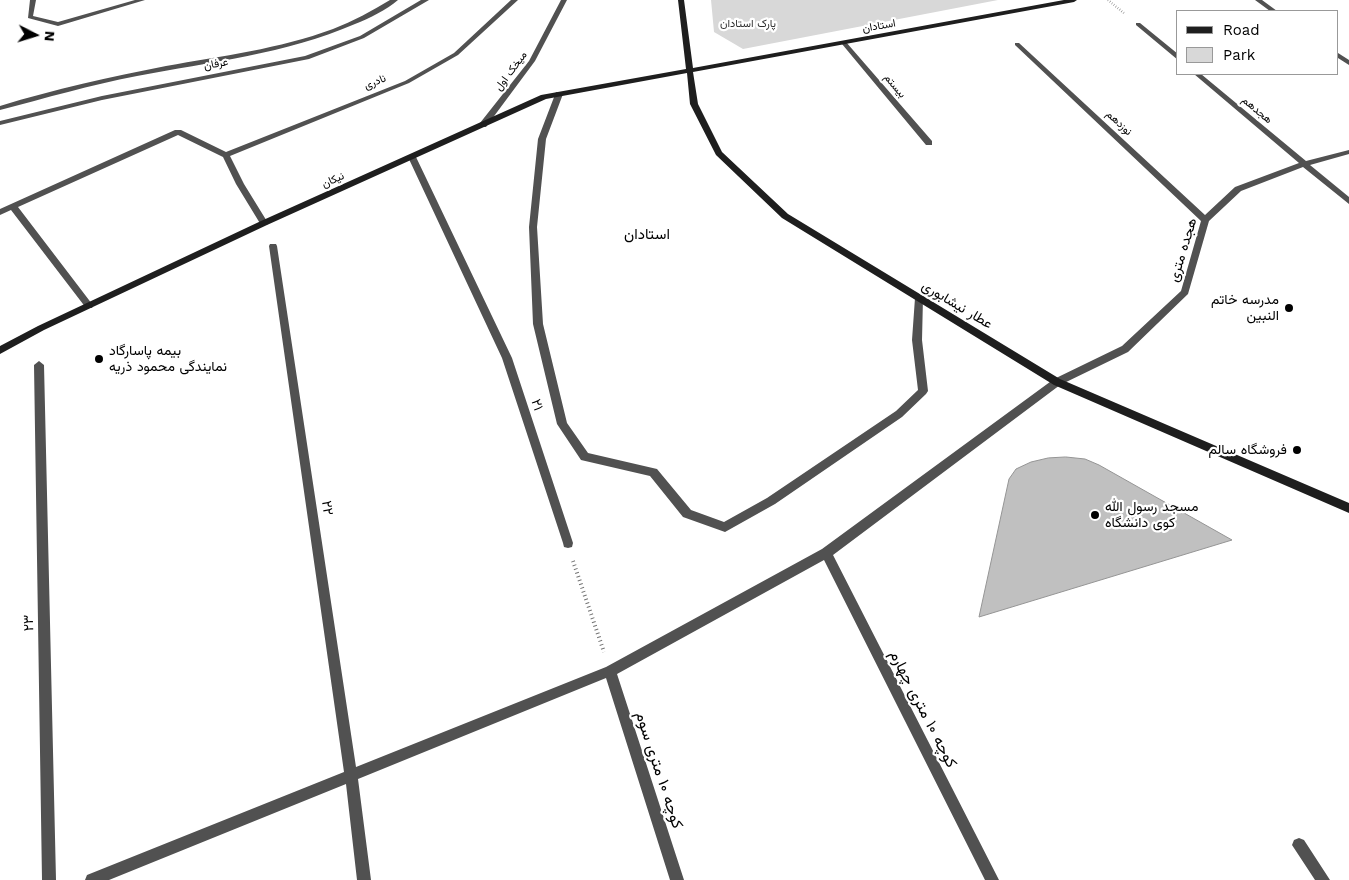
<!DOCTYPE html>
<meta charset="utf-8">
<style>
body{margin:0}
#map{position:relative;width:1349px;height:880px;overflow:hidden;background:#fff;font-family:"Work Sans",sans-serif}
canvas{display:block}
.legend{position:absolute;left:1176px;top:10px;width:162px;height:65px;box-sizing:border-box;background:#fff;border:1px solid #999;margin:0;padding:6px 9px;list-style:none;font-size:15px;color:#000}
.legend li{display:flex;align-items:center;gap:10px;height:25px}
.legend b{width:25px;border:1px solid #999}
.north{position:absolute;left:10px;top:10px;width:50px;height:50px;-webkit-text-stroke:4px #fff;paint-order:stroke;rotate:95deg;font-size:14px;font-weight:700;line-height:20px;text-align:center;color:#000}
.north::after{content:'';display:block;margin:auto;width:18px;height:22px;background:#000;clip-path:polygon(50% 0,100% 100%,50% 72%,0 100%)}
</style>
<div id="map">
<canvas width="1349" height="880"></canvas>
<ul class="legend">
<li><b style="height:6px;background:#1e1e1e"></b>Road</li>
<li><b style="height:14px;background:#d8d8d8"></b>Park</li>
</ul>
<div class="north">N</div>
</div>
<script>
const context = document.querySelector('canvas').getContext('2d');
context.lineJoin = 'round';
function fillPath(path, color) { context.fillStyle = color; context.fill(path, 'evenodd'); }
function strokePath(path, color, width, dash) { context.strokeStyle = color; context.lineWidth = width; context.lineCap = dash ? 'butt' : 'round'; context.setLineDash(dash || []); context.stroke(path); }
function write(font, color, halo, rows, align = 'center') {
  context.font = font + ' "Work Sans",Vazirmatn,sans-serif'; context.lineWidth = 4.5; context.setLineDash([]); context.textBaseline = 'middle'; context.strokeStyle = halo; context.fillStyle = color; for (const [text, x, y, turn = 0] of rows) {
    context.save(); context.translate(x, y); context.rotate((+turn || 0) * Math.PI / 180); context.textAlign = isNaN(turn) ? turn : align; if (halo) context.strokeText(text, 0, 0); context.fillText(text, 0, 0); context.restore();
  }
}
fillPath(new Path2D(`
 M711,0H998L743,49L714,32Z`), '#d8d8d8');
const building = new Path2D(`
 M1066,457L1085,459L1099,465L1232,540L979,617L1009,479L1016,469L1031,462L1048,458Z`);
fillPath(building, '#c0c0c0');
strokePath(building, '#959595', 1);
strokePath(new Path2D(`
 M1108,0L1125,14`), '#737373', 2.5, [0.5, 2]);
strokePath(new Path2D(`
 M573,561L604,652`), '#737373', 4, [1, 3]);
fillPath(new Path2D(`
 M30,0H36L33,16L58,22L135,0H145L58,26L28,18Z
 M390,0H398C386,10 370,18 355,24C286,54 210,62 137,76C90,85 46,98 0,110V106C55,89 110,77 166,66C222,56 279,49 333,29C353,21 372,11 390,0Z
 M421,0H429L364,38L309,59L102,100L0,125V121L102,96L305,56L360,36Z
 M511,0H518L458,55L409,83L230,156L244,184L268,223L267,225H261L236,184L223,157L178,135L18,207L92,304L93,306L92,308H86L11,210L0,215V209L175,130H181L226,152L405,81L454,53Z
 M561,0H567L535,61L486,127H480V123L529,61Z
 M1255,0H1262L1277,11H1270Z
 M1136,23H1140L1178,54V60L1136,25Z
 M842,42H846L932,141V145H926L842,44Z
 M1015,43H1019L1205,215L1235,187L1299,163L1194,74H1201L1306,161L1349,150V154L1310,165L1349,197V204L1303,167L1241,191L1209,221L1188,294L1128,352L1060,385L833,555L999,880H985L824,560L617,674L684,880H670L606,678L358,779L371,880H357L346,784L109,880H85L87,875L344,772L269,246L270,244H276L277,246L356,767L606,667L822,549L1054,379L1122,346L1181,291L1201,221L1015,45Z
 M1338,53L1349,60V65L1338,58Z
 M556,92L563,94L546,139L537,227L543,324L567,423L588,453L657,469L691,510L724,522L767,498L896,411L918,390L912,340L915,298L919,295L923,298L922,340L928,391L926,394L902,417L775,504L725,532L683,517L650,476L581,460L557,424L533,324L529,227L538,139Z
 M409,155H412L416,157L512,358L573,543L572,547L568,548L564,547L563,543L502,358L408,157Z
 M39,361L44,365L56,880H42L34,365Z
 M1299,838L1304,840L1330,880H1315L1292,845L1294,840Z`), '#515151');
fillPath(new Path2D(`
 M678,0H684L693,68L1064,0H1077L1074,2L693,72L698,104L722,152L788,214L1060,379L1349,503V513L1054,385L782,218L716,155L690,104L687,73L546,99L267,225L44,330L0,354V346L38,326L261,221L541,95L686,69Z`), '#1e1e1e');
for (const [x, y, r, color] of [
 [1289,308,5,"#000"],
 [99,359,5,"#000"],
 [1297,450,5,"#000"],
 [1095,515,5,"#000"]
]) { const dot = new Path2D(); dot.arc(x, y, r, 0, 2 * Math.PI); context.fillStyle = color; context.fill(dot); strokePath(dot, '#fff', 2); }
write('11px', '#2f2f2f', '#fff', [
 ["پارک استادان",748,24]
]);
write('11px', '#000', '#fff', [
 ["استادان",879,26,-10],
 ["عرفان",216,64,-11],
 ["میخک اول",511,71,-53],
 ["نادری",375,82,-22],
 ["بیستم",895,86,50],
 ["هجدهم",1257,110,40],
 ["نوزدهم",1119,123,43],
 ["نیکان",333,180,-24]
]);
write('14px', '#000', '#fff', [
 ["هجده متری",1183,250,-73],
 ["عطار نیشابوری",957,305,31],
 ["۲۱",537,405,72],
 ["۲۲",327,508,82],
 ["۲۳",29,623,-91]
]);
write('14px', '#000', '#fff', [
 ["مدرسه خاتم",1279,300],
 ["النبین",1279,316],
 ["بیمه پاسارگاد",109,351,"left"],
 ["نمایندگی محمود ذریه",109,367,"left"],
 ["فروشگاه سالم",1287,450],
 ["مسجد رسول الله",1105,507,"left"],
 ["کوی دانشگاه",1105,523,"left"]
], 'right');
write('15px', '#000', '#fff', [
 ["استادان",647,235]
]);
write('16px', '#000', '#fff', [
 ["کوچه ۱۰ متری چهارم",923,709,63],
 ["کوچه ۱۰ متری سوم",659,770,72]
]);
</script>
